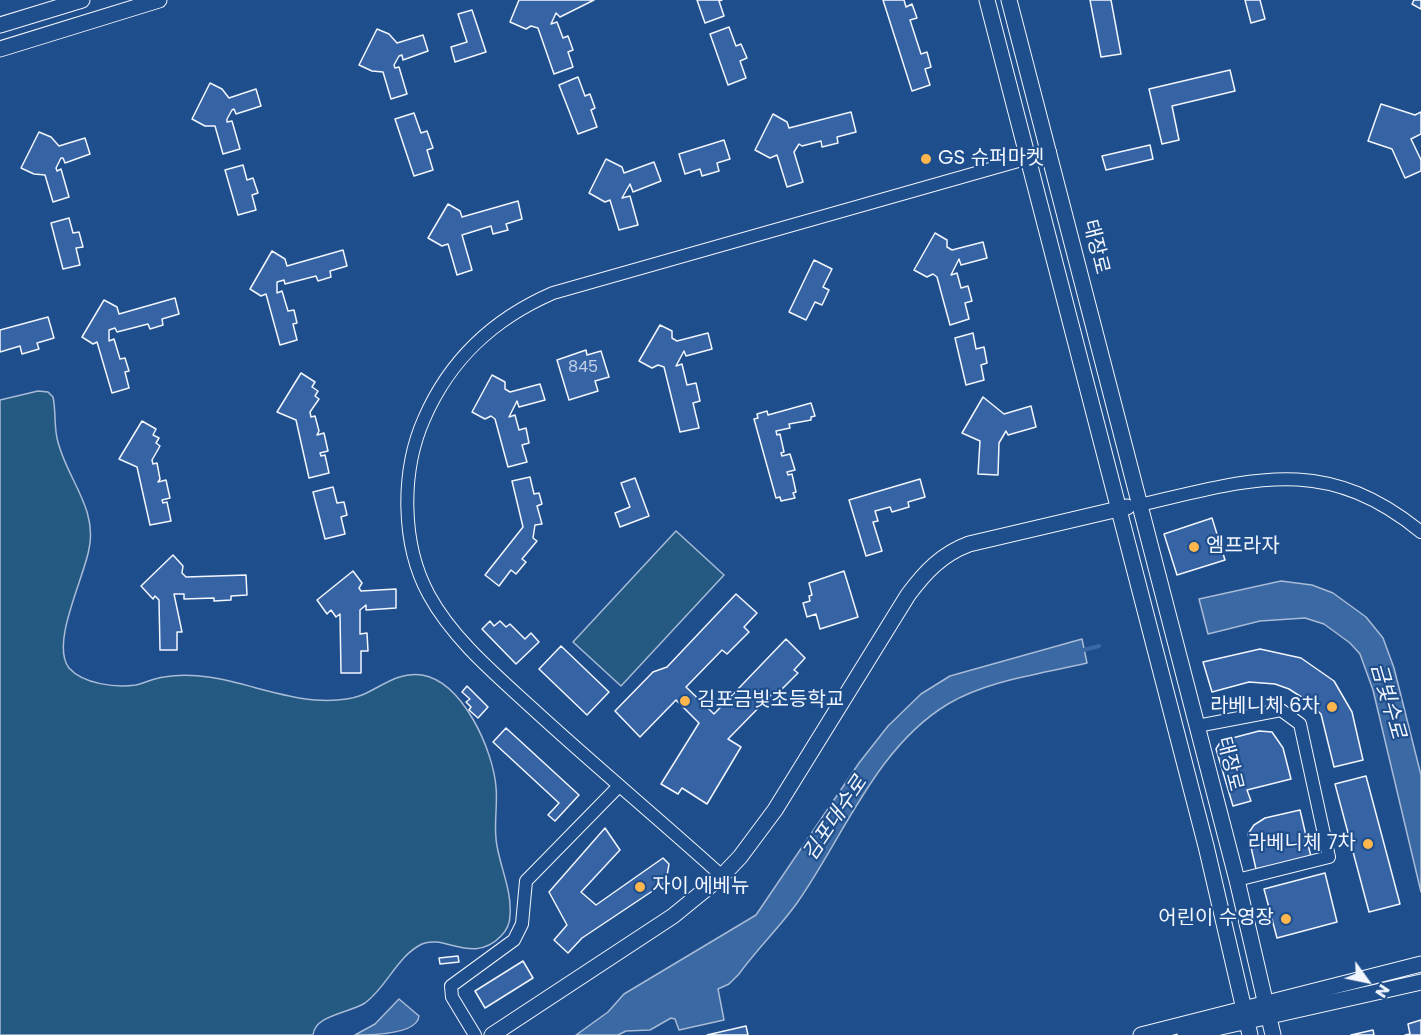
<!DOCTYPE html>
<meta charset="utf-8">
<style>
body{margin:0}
#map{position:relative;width:1421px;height:1035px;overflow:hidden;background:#1f4e8c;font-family:Poppins,sans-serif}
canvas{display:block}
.north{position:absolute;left:1337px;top:951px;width:60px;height:60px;-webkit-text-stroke:4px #1f4e8c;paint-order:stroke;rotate:123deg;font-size:16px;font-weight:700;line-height:24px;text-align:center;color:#f2f6ff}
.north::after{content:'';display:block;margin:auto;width:21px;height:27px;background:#f2f6ff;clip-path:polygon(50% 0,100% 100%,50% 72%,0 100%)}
</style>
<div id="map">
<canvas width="1421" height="1035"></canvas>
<div class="north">N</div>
</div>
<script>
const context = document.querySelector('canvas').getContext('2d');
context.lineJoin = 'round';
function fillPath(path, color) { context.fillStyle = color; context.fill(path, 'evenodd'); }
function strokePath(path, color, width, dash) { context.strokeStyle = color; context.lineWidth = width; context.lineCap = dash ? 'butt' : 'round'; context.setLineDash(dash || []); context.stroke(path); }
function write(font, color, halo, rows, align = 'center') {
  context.font = font + ' Poppins,"Noto Sans KR",sans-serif'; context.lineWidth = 4.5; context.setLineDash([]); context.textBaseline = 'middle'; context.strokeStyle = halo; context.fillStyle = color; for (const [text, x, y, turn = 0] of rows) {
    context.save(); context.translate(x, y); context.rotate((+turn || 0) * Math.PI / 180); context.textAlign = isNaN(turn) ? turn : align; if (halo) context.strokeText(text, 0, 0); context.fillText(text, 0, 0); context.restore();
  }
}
const green = new Path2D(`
 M38,391L48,392L53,397C56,411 54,424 57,438C65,477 98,507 89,549C84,578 50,644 69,668C83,684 116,688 136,685C145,683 154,678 164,677C215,668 265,696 315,700C331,701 347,701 362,695C381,687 399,671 422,675C463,682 493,750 496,787C498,807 493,826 497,846C501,869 512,892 510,915C510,924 507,930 501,936C473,965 445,934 422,944C397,956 387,987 365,1003C349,1013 315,1015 313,1035H0V400Z
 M676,531L724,575L621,686L573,642Z`);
fillPath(green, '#245a82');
strokePath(green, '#a8bbd7', 1.5);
const water = new Path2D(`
 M1281,581L1312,585L1333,593L1366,617L1383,638L1394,668L1421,775V892L1373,690L1360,654L1350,643L1324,624L1305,618L1260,621L1208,634L1199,599Z
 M1082,639L1087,663C1041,674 989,680 948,704C876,747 843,838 797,903C779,928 757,949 739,974L729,984L718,989L724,1020L679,1030L675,1019L671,1018L650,1030L626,1031L618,1035H576L608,1012L624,994L756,915L859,763L888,726L921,694L950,676Z
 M399,999L419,1016C417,1035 371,1035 355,1035L375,1024Z`);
fillPath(water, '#3b69a3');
strokePath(water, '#a8bbd7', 1.5);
strokePath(new Path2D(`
 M1080,651L1099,646`), '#3b69a3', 4);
const building = new Path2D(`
 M519,0H594L560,17L556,13L551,24L557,22L563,38L568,36L573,50L568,52L573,67L554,74L538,28L531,26L526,29L510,22Z
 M697,0H722L719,1L724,16L705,23Z
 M883,0H904L906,7L912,4L917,18L910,20L921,54L927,52L931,67L925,69L930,85L912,91Z
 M1090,0H1111L1121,54L1101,57Z
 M1245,0H1260L1265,19L1251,23Z
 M1414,0H1421V9L1412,4Z
 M472,10L486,52L455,62L451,47L467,42L458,14Z
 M729,27L736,46L741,44L747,58L740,61L746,78L728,85L710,34Z
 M377,29L389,34L397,43L423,35L428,51L403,60L402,55L399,56L394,65L395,68L399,67L407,94L391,99L383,72L372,71L359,65Z
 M1230,70L1235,91L1172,106L1179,140L1162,144L1149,89Z
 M578,77L585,96L590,94L595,108L591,110L597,127L578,134L559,85Z
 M210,83L222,89L229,98L256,89L261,106L236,114L234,109L232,110L227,119V122L232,121L240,149L223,154L215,126H205L192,119Z
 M1381,104L1415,115L1421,112V134L1411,139L1421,160V171L1405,178L1392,149L1368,141Z
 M851,112L856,132L837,137L838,143L822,147L821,141L802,146L799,144L794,152L803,182L787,187L777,155L770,158L755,150L773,114L787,122L789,128Z
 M414,113L421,133L427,131L433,148L427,150L433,170L414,176L395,119Z
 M39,132L51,137L59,146L85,138L90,154L65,163L63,158H61L56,168L57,171L61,169L69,197L53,202L45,175L34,174L21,168Z
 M724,140L730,159L717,163L719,171L702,176L700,169L685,174L679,154Z
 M1150,145L1153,159L1106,170L1102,156Z
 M606,159L622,167L624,173L654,162L661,181L633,192L630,184L622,198L630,196L638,225L619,230L610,200L605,202L589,193Z
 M243,165L247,180L253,178L258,193L252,195L256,210L238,215L225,170Z
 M518,201L522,219L506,224L508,230L493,234L491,226L462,235L472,270L457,275L448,244L442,246L428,238L448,204L460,211L462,217Z
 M69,218L73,233L79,232L83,247L76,248L80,265L63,269L51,223Z
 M935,233L947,240V247L952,250L983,242L987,258L961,265L959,259L951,275L957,273L961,288L968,286L972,301L965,303L969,319L950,325L937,277L933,274L927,277L914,270Z
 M343,250L347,266L330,271L331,277L318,281L316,276L285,284L284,280L277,282V293L282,291L288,311L294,310L297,323L293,324L297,340L280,345L266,294L261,296L250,289L272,251L285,259L287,266Z
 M814,260L832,269L823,287L829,290L822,305L815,302L806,320L789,312Z
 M175,298L179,314L162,319L163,325L150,329L148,324L117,332L115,328L109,330V341L114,339L120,359L125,358L129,371L125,372L129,388L112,393L97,342L93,344L82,337L104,300L117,307L119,314Z
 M48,317L54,338L37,343L39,349L22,354L20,346L0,352V330Z
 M660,325L672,331V338L677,341L708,333L712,349L686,356L684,351L676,366L682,364L687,385L696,383L700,401L693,403L699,428L680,432L664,367L658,365L652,368L639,361Z
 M973,333L976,349L984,347L987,363L981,365L984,380L966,385L955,338Z
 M586,350L587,355L601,351L609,377L595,381L598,391L569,400L557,360Z
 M301,373L315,382L312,387L318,391L315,396L319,399L310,412L311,417L315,416L319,431L317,435L324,433L328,451L320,453L321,456L325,455L329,473L309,478L296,420L277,412Z
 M492,375L505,382V389L510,392L540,384L545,400L519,407L517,401L509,417L515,415L519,430L526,428L529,443L522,445L527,462L508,467L495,419L491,416L485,419L472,412Z
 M983,397L1004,414L1031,406L1036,427L1008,435L1006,431L999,443L998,475L978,474L980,441L962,433Z
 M811,403L815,416L811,417V420L789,424L790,428L776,431L777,435L780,434L784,452L781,453L782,456L790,454L795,470L787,472L788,475L792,474L796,492L793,493L795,498L781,501L780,497L776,498L754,419L758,418L757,414L767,411L768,415Z
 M142,421L156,429L153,435L159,438L156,443L160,446L152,460L153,464L157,463L160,479L158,482L166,480L170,498L162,500L163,503L167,502L171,521L150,525L137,467L119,459Z
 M530,477L534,494L539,493L542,504L537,506L542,524L535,525L533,538L537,541L522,559L526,562L516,574L511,570L499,586L485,575L523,527L512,481Z
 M635,478L649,516L620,527L615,513L630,507L621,483Z
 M920,479L925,497L908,502L909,507L892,512L890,507L875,511L878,521L873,522L882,551L866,556L849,500Z
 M333,487L337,503L344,502L347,515L341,517L345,534L325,539L313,492Z
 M1212,518L1225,560L1177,575L1164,534Z
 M173,555L183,566L182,573L186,577L246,575L247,595L231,596V600L214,601V598L184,599V594H174L182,632H177V650H160L159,600L155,596L153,599L141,586Z
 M353,571L362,583L359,588L361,591L396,589V608L366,610V605L360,610V634L367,633L368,651H361V673H341L340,614L336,617L331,610L327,614L317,600Z
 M844,571L858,617L820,629L816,614L807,617L803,603L810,601L809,596L812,595L809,583Z
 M736,594L757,613L744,627L749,632L727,654L722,650L686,687L714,714L786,639L805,658L794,670L798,673L777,694L774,692L728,739L741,747L707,804L682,788L678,794L661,784L699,723L676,700L640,737L615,711L653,672L667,667Z
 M490,621L494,626L500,621L506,627L510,624L525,639L531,633L539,642L516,664L482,629Z
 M561,646L609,692L587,715L539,669Z
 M1260,649L1301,658L1334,681L1352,712L1363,760L1334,767L1321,714L1303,698L1289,689L1275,684L1249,682L1212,692L1203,662Z
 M467,686L488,707L478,718L469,710L471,707L466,702L470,699L462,692Z
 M506,728L579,795L555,821L548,815L559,803L493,742Z
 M1259,731L1272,732L1283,748L1291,779L1247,790L1251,801L1233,806L1216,749L1221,741Z
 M1366,776L1400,904L1369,912L1335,784Z
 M1300,810L1311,857L1256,869L1248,834L1254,825L1265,818Z
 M605,828L620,850L581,892L596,905L663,858L669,864L666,882L582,938L568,953L554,940L567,925L549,892Z
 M1325,873L1337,922L1277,938L1264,889Z
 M458,956L459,962L440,964L439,958Z
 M523,961L533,978L485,1008L475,991Z
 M1421,1020V1035H1405L1410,1034L1408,1024Z
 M746,1026L748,1035H707Z
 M1373,1030L1374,1035H1351Z`);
fillPath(building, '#3563a3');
strokePath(building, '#f2f6ff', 1.5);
const minor = new Path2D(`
 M1139,505C1250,480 1323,452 1421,532
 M1197,726L1281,710L1300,724L1329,857L1237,880
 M722,876C659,819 594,765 532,708C495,674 453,639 429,595C401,544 401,471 424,419C450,359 493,319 553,293L1050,152
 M475,1035L452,997L451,986L514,940L522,924L526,881L618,787`);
const tertiary = new Path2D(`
 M987,0L1206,846L1250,1035
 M1009,0L1237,880L1273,1035
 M0,25L82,0
 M0,49L159,0
 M492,1035L673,916L722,876L740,857L775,810L908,595C925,572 942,554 969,544L1127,507
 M1141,1035L1421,964
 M1185,1035L1421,982`);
strokePath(minor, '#f2f6ff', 14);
strokePath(tertiary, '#f2f6ff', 17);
strokePath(minor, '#1f4e8c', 12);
strokePath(tertiary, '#1f4e8c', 15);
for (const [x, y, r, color] of [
 [926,159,6,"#ffb74d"],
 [1194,547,6,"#ffb74d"],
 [685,701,6,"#ffb74d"],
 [1332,707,6,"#ffb74d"],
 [1368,844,6,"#ffb74d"],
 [640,887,6,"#ffb74d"],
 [1286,919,6,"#ffb74d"]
]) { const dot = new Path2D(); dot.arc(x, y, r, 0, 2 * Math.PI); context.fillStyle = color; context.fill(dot); strokePath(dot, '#1f4e8c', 2); }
write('16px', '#c3d1e8', null, [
 ["845",583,368]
]);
write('20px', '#f2f6ff', '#1f4e8c', [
 ["GS 슈퍼마켓",938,159],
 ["엠프라자",1206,547],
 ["김포금빛초등학교",697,701],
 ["라베니체 6차",1320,707,"right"],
 ["라베니체 7차",1356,844,"right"],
 ["자이 에베뉴",652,887],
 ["어린이 수영장",1274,919,"right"]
], 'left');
write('20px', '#f2f6ff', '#1f4e8c', [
 ["태장로",1095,247,76],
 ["태장로",1229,764,76]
]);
write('italic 21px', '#f2f6ff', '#1f4e8c', [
 ["금빛수로",1387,701,74],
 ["김포대수로",836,819,-56]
]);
</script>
